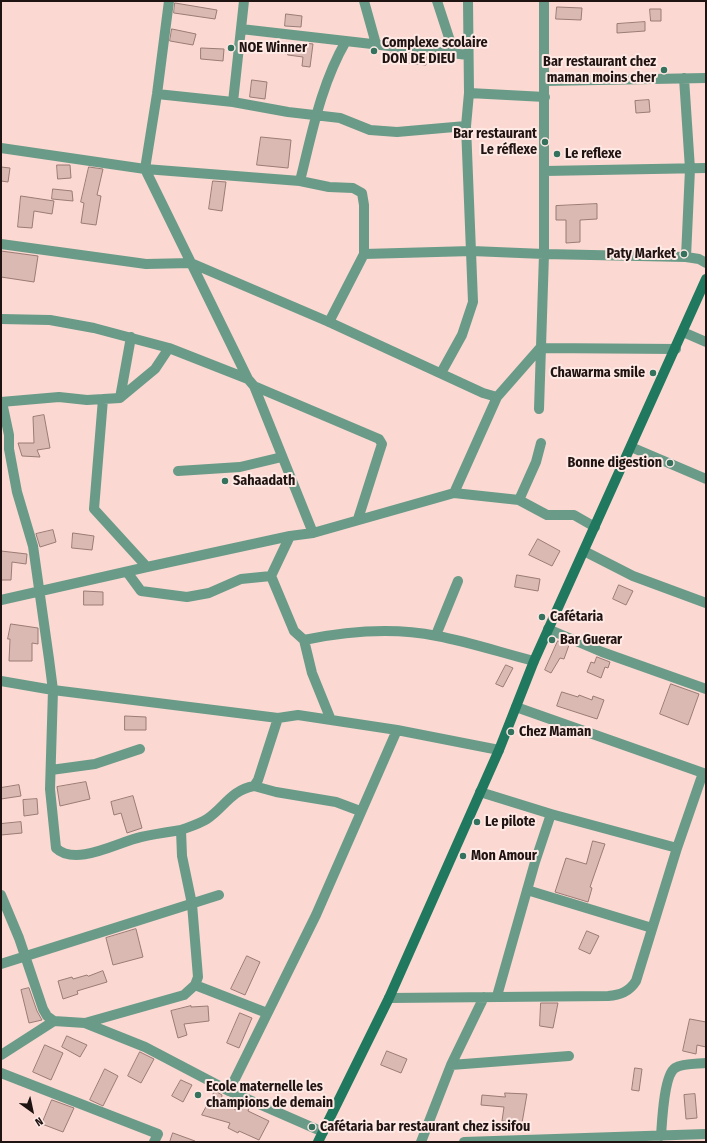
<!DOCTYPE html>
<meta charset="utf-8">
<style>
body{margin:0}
#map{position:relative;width:707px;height:1143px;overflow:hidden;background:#fbd8d1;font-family:"Fira Sans Condensed",sans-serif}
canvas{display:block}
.frame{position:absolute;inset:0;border:2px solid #201412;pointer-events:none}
.north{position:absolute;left:12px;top:1091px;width:40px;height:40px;-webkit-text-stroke:3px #fee9e5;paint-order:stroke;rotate:147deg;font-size:11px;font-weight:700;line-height:16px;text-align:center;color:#201412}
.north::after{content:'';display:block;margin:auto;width:14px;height:18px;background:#201412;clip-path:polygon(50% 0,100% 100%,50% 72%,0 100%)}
</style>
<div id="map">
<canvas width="707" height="1143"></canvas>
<div class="frame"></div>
<div class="north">N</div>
</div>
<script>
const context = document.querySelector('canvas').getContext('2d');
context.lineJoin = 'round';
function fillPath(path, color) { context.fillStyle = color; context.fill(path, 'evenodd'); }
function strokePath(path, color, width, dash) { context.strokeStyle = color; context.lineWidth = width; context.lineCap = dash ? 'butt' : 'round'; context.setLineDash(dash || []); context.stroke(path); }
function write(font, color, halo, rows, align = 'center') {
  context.font = font + ' "Fira Sans Condensed",sans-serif'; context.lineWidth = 4; context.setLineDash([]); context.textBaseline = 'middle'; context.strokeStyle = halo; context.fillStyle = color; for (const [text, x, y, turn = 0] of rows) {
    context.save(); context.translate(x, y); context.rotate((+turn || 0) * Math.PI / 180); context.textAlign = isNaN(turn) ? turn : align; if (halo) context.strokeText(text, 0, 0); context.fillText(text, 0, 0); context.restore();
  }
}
const building = new Path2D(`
 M175,3L217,10L215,19L174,13Z
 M557,7L582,8L581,20L556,19Z
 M650,9H661V21H651Z
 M286,14L302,16L301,27L285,26Z
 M645,22V31L617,33V24Z
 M172,29L196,34L193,45L170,41Z
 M290,43L305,45V43L313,44L310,67L302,66L303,57L288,55Z
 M201,48L224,49L223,61L201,59Z
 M390,53L427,57L426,65L389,61Z
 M252,80L267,82L265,99L250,97Z
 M649,100L650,112L636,113L635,101Z
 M261,137L291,140L288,168L257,165Z
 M57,165H70L71,178L58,179Z
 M1,167L10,168L8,182L1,181Z
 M89,167L103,169L97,195L101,196L96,225L81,223L84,203L81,202Z
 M213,181L226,182L222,211L209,209Z
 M53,189L72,191L73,201L52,199Z
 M21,196L54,201L52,214L34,211L32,228L18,227Z
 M597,204V219L580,220V242L566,243V220H556V206Z
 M1,251L38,256L34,282L1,277Z
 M44,415L50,448L37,450L40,457L22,456L18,443H34L33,417Z
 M53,530L56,542L40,547L36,534Z
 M73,533L94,536L92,550L72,548Z
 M538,539L560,551L552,566L529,555Z
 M1,551L27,554L26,564L12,562L11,580H1Z
 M517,575L540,579L538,591L515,587Z
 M619,585L633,591L626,605L613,599Z
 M84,591L103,592V605H84Z
 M11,624L38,628V644L32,643V661H9L10,639H8Z
 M558,641L569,645L564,659L560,658L551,673L545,670Z
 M597,657L610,662L608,668L605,667L601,678L587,672L591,662L594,663Z
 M506,665L513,668L503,687L496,684Z
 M671,684L699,694L688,725L660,714Z
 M562,692L578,697L579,695L592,700L593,696L604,700L597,719L557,706Z
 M125,716L146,717V730H125Z
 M86,782L90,799L60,806L57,787Z
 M19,785L21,796L1,799V788Z
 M133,796L142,828L127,833L121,813L114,815L111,802Z
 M37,799L38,814L24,816L23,800Z
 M21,822L22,833L1,835V824Z
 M593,841L605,844L590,887L592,888L588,902L555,892L566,858L586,864Z
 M136,929L143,957L113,965L106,938Z
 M587,931L599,936L590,954L579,949Z
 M247,956L260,962L245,995L231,989Z
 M103,971L107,982L77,991L78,994L63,999L58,981L72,977L73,979L87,975L88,976Z
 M29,988L37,1011L42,1020L29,1023L21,990Z
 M541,1003H558L553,1028L540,1026Z
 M191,1006V1007L208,1006L209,1021L184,1024L187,1035L178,1038L171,1011Z
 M240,1013L252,1018L239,1048L227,1043Z
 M690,1019L706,1022V1047L697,1045L696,1054L683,1051Z
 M67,1036L87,1045L80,1057L62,1047Z
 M45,1045L63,1053L51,1080L33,1072Z
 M387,1051L407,1059L401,1073L381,1065Z
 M140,1052L154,1059L141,1083L128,1076Z
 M635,1068L642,1069L639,1091L632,1090Z
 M105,1069L118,1076L103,1106L90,1100Z
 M181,1080L192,1085L183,1102L172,1096Z
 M215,1091L222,1095L221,1101L236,1110L239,1104L249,1108L248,1111L269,1121L259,1140L239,1131L238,1133L228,1128L230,1123L202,1115Z
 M505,1093L527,1094L522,1123L502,1121L504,1107L481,1105L482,1095L505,1097Z
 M695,1094L697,1118L686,1119L684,1095Z
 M52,1100L74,1108L63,1132L42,1124Z
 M173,1133L195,1141V1142H170Z`);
fillPath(building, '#dab9b2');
strokePath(building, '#9a7b75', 1);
strokePath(new Path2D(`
 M169,1L157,94L145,169L248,379L254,386L313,533L290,536L271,576L294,631L304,640L312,673L331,720
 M364,1L376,44
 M437,1L454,53
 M241,29L468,55
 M684,78L690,169L686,257
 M545,81L706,78
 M469,93L545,97
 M157,94L233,102L288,112L340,118L370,130L397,132L466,126
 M233,102L244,1
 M1,148L145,169L300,181L329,187L353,188L362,193L364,205V254L329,322
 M545,171L706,168
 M300,181C312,133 321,84 346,41
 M1,244L146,264L191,263L329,322L483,393L497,397L454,493
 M364,254L472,251L544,254L686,257L699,259L706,263
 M1,319L50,320L94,328L169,348L248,379
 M683,332L706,342
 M441,373L462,335L473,302L466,126L469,93L468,1
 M254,386L379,439L382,444L380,450L358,519
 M497,397L540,348L676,349
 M120,398L131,337
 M103,399L94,509L147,567L290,536
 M1,402L59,397L87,400L120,398L155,369L169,348
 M2,402L9,435V449L17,492L33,546L49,659L53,690L50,789L56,848C76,867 118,842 141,837C154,834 168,832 181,830
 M539,409L544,254V1
 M631,447L706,479
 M178,471L240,467L282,457
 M519,500L536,462L541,443
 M313,533L454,493L519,500L547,515H574L595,527
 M584,551L633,576L706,603
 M127,572L141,591L187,597L209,593L241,579L271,576
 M1,600L147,567
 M548,629L602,652L706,689
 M436,635L458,581
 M304,640C348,631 392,627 437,636C470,642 502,653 534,661
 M1,681L53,690L278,718L298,715L397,730L499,750
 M516,707L706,774
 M51,770L95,764L140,749
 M254,786L276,792L336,802L360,811
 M480,792L551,814L677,848
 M527,890L652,928
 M1,895L19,938L43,1009L47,1016L54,1021L85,1023L145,1047L229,1091L323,1132
 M1,964L219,895
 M195,985L267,1013
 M497,996L535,862L551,814
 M389,998L608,996C620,995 629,992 636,981L677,848L703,773
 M85,1023L184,995L195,985L198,977L192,904L182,856L181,830C189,827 199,824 207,819C224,808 231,790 254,786L258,780L278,718
 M1,1055L54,1021
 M451,1065L569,1056
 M1,1073L158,1134L154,1142
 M229,1091L316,915L397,730
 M661,1136C662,1122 664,1075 675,1068C683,1063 697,1064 706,1063
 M421,1142L451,1065L484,997
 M464,1142L706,1134`), '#699b88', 10);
strokePath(new Path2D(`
 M318,1142L389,998L499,750L534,661L706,279`), '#20785e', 10);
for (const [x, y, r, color] of [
 [231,48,4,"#35725d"],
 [374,51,4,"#35725d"],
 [664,70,4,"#35725d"],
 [545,142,4,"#35725d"],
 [557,154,4,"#35725d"],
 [684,254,4,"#35725d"],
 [653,373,4,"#35725d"],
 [670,463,4,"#35725d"],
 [225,481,4,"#35725d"],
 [542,617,4,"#35725d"],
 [552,640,4,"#35725d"],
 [511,732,4,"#35725d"],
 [477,822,4,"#35725d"],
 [463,856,4,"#35725d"],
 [198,1095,4,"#35725d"],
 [312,1127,4,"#35725d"]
]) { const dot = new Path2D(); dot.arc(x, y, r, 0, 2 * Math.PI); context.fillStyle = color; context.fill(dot); strokePath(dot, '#fee9e5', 1.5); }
write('bold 14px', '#201412', '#fee9e5', [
 ["Complexe scolaire",382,43],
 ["DON DE DIEU",382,59],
 ["NOE Winner",239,48],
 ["Bar restaurant chez",656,62,"right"],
 ["maman moins cher",656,78,"right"],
 ["Bar restaurant",537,134,"right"],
 ["Le réflexe",537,150,"right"],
 ["Le reflexe",565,154],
 ["Paty Market",676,254,"right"],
 ["Chawarma smile",645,373,"right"],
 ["Bonne digestion",662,463,"right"],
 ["Sahaadath",233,481],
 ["Cafétaria",550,617],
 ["Bar Guerar",560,640],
 ["Chez Maman",519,732],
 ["Le pilote",485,822],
 ["Mon Amour",471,856],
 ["Ecole maternelle les",206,1087],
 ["champions de demain",206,1103],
 ["Cafétaria bar restaurant chez issifou",320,1127]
], 'left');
</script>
